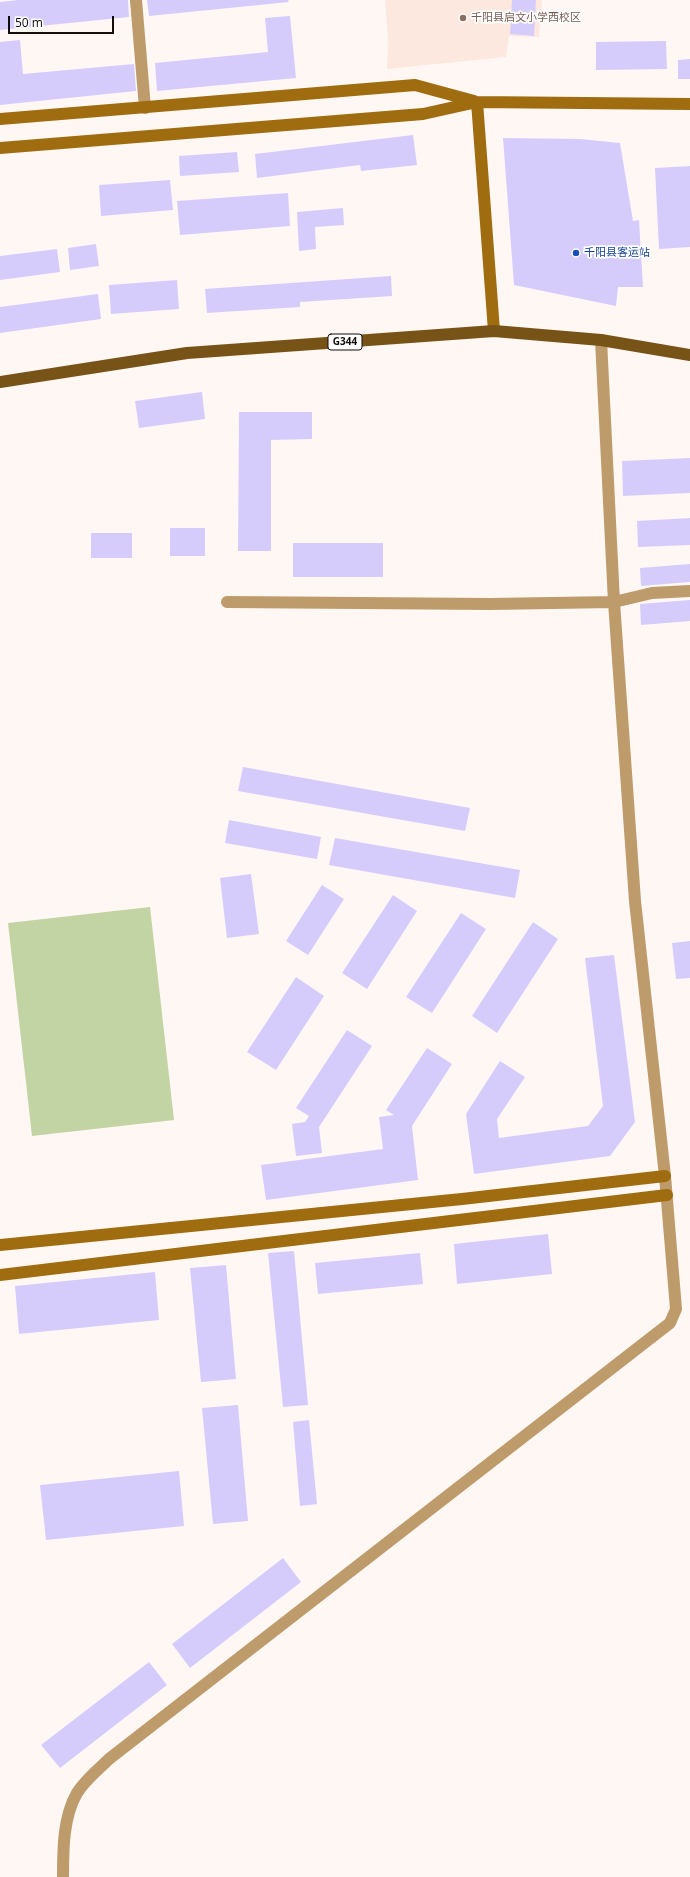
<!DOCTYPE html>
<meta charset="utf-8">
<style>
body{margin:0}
#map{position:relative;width:690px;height:1877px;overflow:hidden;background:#fff7f4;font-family:"Open Sans",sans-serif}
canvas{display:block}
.scale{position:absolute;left:8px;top:16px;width:106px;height:18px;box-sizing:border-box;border:2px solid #120c0a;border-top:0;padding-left:5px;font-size:12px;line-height:14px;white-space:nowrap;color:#120c0a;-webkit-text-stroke:3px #fff;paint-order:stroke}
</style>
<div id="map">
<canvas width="690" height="1877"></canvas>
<div class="scale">50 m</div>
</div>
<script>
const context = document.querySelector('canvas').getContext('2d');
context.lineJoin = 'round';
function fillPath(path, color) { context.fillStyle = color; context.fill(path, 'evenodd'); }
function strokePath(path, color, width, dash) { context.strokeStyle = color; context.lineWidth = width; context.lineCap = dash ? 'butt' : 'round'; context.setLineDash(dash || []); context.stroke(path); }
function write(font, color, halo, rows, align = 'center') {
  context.font = font + ' "Open Sans","Noto Sans SC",sans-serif'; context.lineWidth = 3.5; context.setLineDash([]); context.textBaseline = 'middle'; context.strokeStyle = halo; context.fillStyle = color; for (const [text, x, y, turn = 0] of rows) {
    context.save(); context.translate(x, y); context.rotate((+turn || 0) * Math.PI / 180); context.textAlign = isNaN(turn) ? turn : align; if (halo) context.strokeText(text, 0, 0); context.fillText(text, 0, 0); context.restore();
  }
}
fillPath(new Path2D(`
 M385,0H542L539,37L509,36L506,57L387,69L388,41Z`), '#fde8df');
fillPath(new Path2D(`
 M150,907L174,1120L32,1136L8,923Z`), '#c3d4a4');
fillPath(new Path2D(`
 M18,0H128L129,17L0,30V2Z
 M147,0H288L289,2L149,16Z
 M512,0H536L534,36L510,34Z
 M290,16L296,78L157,91L155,63L268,52L265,18Z
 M20,40L23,74L134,64L136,91L0,105V42Z
 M666,41L667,69L596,70V42Z
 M690,59V79H678V60Z
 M413,135L417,165L361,171L360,165L257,178L255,154Z
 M503,138L580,139L620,143L633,221L639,220L643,287H618L616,306L514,285Z
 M237,152L239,172L180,176L179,156Z
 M690,166V247L659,249L655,168Z
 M170,180L173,210L101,216L99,185Z
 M288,193L290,226L180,235L177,201Z
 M343,208L344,225L315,227L316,249L299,251L297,212Z
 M96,244L99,266L70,270L68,248Z
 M57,249L60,272L0,280V256Z
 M391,276L392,296L300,302V307L207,313L205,289Z
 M177,280L179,309L111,314L109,285Z
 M98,294L101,319L0,333V307Z
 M202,392L205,419L139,428L135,401Z
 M239,412H312V439L271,440V551H238Z
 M690,458V493L623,496L622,461Z
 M690,518V545L638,547L637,521Z
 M170,528H205V556H170Z
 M91,533H132V558H91Z
 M293,543H383V577H293Z
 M690,564V582L641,586L640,568Z
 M690,600V621L641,625L640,604Z
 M243,767L470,808L465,831L238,791Z
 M229,820L321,837L317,859L225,843Z
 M335,838L520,870L515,898L329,865Z
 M251,874L259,934L227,938L220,878Z
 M322,885L344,899L308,955L286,941Z
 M393,895L417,911L367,989L342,973Z
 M461,913L486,929L432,1013L406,997Z
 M533,922L558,939L497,1033L472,1016Z
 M690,941V978L676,979L672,943Z
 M614,955L635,1122L610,1156L474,1174L466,1114L500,1061L525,1077L497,1119L499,1138L588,1126L603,1106L585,958Z
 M296,977L324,996L276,1070L247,1052Z
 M347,1030L372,1046L319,1127L322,1153L296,1156L292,1124L305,1122L309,1116L296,1108Z
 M427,1048L452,1064L412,1126L418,1180L266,1200L261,1165L383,1149L379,1117L394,1115L386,1110Z
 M548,1234L552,1274L457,1284L454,1244Z
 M294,1251L308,1405L283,1407L268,1253Z
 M420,1253L423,1284L318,1294L315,1263Z
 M226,1265L236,1379L201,1382L190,1268Z
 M155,1272L159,1320L19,1334L15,1286Z
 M238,1405L248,1521L213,1524L202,1408Z
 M309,1420L317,1504L300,1506L293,1422Z
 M179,1471L184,1526L46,1540L40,1485Z
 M283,1558L301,1582L190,1668L172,1644Z
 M149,1662L167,1685L60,1768L41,1745Z`), '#d6ccfc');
strokePath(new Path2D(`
 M136,0L145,108
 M227,602L490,604L614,602L652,593L690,591
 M63,1877C63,1850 63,1817 77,1793C85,1780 99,1769 109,1759L670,1323L676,1309L665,1176L635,901L614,602L601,340`), '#be9b6b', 12);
strokePath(new Path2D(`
 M477,102L494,331
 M0,119L415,85L474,101
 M0,148L423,114L477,102L690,104
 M0,1245L462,1199L665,1176
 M0,1275L667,1195`), '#9f6c10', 12);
strokePath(new Path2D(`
 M0,382L187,353L494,331L601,340L690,355`), '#775318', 12);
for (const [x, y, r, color] of [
 [463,18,4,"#8d6e63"],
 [576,253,4,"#1a4fb4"]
]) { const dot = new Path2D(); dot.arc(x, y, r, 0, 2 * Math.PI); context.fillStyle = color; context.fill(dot); strokePath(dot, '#fff', 1.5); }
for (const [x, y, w] of [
 [345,342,34]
]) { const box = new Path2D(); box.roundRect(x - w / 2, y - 8, w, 16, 3); context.fillStyle = '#fff'; context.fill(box); strokePath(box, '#120c0a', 1); }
write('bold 10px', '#120c0a', null, [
 ["G344",345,342]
]);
write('11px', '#785e54', '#fff', [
 ["千阳县启文小学西校区",471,18]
], 'left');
write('11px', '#164399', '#fff', [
 ["千阳县客运站",584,253]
], 'left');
</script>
